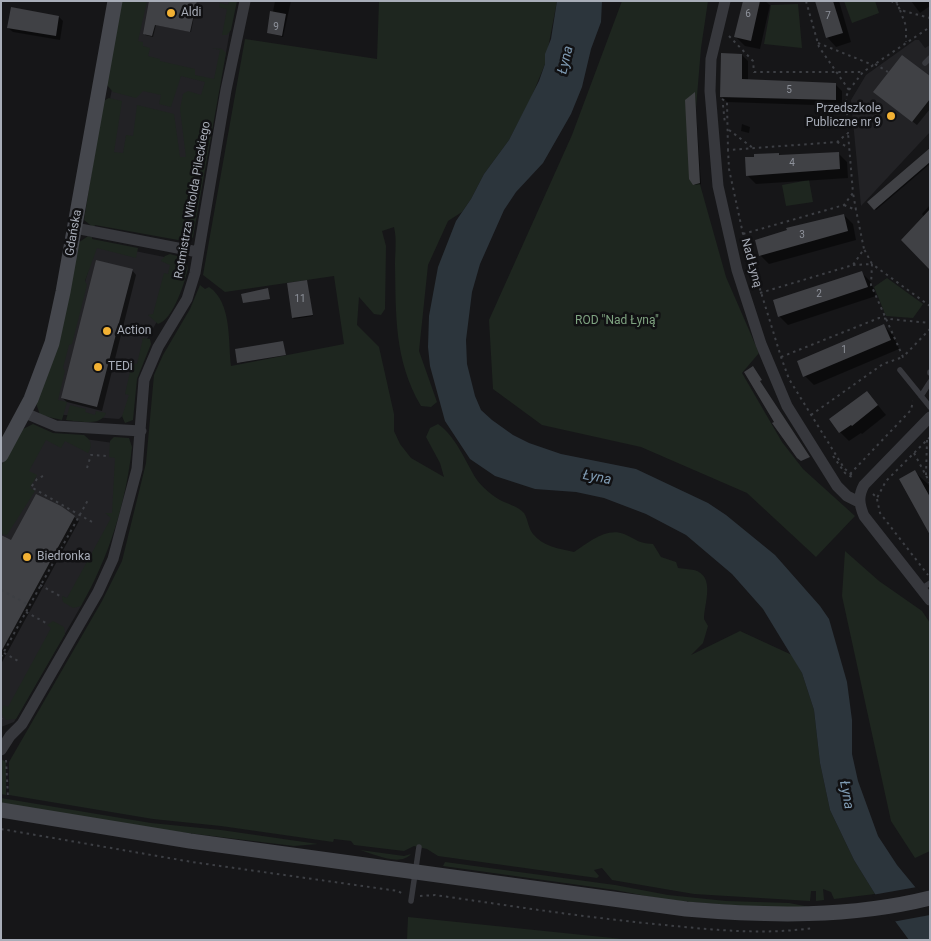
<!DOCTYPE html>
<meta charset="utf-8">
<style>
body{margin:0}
#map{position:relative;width:931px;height:941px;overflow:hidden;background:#161618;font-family:Roboto,sans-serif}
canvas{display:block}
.frame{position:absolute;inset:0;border:2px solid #a8adb8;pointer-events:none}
</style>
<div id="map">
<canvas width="931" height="941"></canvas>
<div class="frame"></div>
</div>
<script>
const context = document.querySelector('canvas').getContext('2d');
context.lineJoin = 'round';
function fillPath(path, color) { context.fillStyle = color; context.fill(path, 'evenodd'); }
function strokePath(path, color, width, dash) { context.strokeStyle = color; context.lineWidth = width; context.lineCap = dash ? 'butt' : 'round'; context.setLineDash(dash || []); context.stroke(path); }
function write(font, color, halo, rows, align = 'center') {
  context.font = font + ' Roboto,sans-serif'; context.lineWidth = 5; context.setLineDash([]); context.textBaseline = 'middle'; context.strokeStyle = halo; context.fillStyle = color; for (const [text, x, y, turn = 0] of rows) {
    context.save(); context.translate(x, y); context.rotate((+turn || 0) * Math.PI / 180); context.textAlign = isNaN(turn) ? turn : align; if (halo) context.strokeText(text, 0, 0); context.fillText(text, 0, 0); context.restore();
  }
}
fillPath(new Path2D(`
 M129,1H235L226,53L190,215L90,202Z
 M915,40H919L925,48L930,45V132L861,206L851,100L866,75Z
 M96,243L174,259L176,288L143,346L128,411L119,419L51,414L68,342Z
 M48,434L121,444V492L81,606L14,722L1,727V518Z`), '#222225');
fillPath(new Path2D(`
 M120,1H147L138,41L143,42V46L150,48L148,56L160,59V61L195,69V75L214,79L220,50L212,48L222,49L226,53L193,237L189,242L95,225L94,228L84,220L103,101L109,98L122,101L114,152L123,153L126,135L133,136L137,105L174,114L180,157H186L180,109L183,94L188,91L201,95L205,82L181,76L171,107L159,104L161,95L143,91L136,98L113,92L106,84Z
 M229,1H237L231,30L227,35H222L227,9L219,7L220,3L228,5Z
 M379,1H557L545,64L531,98L509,140L484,174L471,199L462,212L448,221L428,265L419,351L437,402L431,407L421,406C394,360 396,315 395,265C395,252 397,240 394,227L382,231L386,246L385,309L381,315L374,314L359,297L357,325L379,347L394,414V431L400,444L411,458L444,477L440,463L426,437L430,428L438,424C456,436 466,463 477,480C481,486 494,497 500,500C508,504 517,506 524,513C528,519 528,528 533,534C542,546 560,549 574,552C588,543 606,527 624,534C636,539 637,543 653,544L661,557L676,562L678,568C684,569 689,569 694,570C716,576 704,604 704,619L708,626L703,643L691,655L740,631L792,655L802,673L814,710L820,763L830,810L854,860L875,894L834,899L831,892L823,889L824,900L816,901V891H811L810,901L694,894L612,880L602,868L594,870L599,876L597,878L438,856L427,849L414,846L404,851L354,845L351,841L334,839L333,842L221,826L153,819L9,795V762L102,601L122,561L146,463L154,375L163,355L190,309L200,285L205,289L209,287C232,302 228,341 231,366L344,344L334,276L225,292L203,275L245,39L377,59Z
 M622,1H708L701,48L692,156L726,277L759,353L742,373L782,442L803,469L855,516L816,557L747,493L641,447L542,425L493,389L489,320L572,135Z
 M844,1H875L879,13L852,23Z
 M798,4L802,48L764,44L771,5Z
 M809,180L813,202L786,206L782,185Z
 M88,236L92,237V239L138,248L136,258L97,248L85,281L87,285L72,344L69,345L63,368L65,371L58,400L67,402L62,420L40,415L36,403L78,243Z
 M170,254L184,258L188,268C185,282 173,320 158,324L148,315L153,314L164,273L168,274L170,265L161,261L165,256Z
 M887,278L923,304L913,318L886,316L874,287Z
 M143,338L150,339L151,344L137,379L133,420L125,423L122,416L129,395L125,394L132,363L137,364Z
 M70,405L86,409L85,412L95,415L96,411L106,413C101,427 78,421 66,420Z
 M33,424L53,433L84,435C91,440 93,445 88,453L65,441L61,448L46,440L29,471L37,475L30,488L35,491L7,535L1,534V466L21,430Z
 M114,437L129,438L132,447C126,503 109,557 81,606L73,608L63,602L62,596L67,598L111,518L105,513H112L115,458L109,457L110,441Z
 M845,551L879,581L922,611L930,623V851L915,858L891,821L842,596Z
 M53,621L64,627L65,634L16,719L6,720L1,713L4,705L8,707L51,628L47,625Z
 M1,759L6,762V795L1,794Z
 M1,798L151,823L221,830L318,844L294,846L171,831L1,804Z
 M360,850L404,856L411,854C400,867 374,854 360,850Z
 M445,862L615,885L668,895L726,901L789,903L810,907L766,908L667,900L615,890L443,866Z
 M408,917L632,940H407Z`), '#1e261f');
fillPath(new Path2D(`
 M557,1H602L601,22L591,49L582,87L571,114L543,163L516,192L504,210L480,264L472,292L466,340L467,364L475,396L481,410L492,420L513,435L529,443L561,454L636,469L708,503L726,515L775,555L820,606L829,619L847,682L852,720V754L858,781L878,836L897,865L930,905V940H909L875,894L854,860L830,810L820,763L814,710L802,673L763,609L732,574L686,535L646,514L604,498L576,492L535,489L495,476L470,459L445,421L430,366L428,347L429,316L438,267L456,221L471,199L484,174L509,140L539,81L545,64V54L551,39Z`), '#2c353c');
fillPath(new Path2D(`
 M917,887L930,901V915L892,922L872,895Z`), '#161618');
fillPath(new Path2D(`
 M151,1H197L191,32L156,25L153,37L145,35Z
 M275,1H291L283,37L269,33Z
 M744,1H765L770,5L760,49L745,46L736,37Z
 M816,1H839L851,42L836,47L827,37Z
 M911,1H930V6L920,13Z
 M59,17L63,21L60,40L13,32L8,28Z
 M742,55L748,61V81L836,85L842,91V106L727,102L721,96Z
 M930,78V109L917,125L879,96Z
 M695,94L701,184L695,185L694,184Z
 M742,124L750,127L749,133L741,131Z
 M930,149V164L876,210L869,202Z
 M838,153L847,162L848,178L756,184L747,175L755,158L779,154L781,156Z
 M930,205V269L918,257L924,217L922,214Z
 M844,215L853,224L856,240L769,264L760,255Z
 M132,270L136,275L102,411L67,402L62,398Z
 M862,273L871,282L876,296L788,325L779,316Z
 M307,282L313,316L294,319L293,318Z
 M884,326L893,335L899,349L814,385L805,376Z
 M283,342L286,355L239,363Z
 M867,392L886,415L862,434L861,433L849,441L840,432Z
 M915,472L930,486V532Z
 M74,517L79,521L1,664V541L11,542Z`), '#0007');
fillPath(new Path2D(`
 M149,1H197L190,32L155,25L152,36L143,34Z
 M743,1H760L751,41L734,37Z
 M815,1H833L843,33L826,38Z
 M11,7L59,16L56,36L7,28Z
 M270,11L286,14L282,36L267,33Z
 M721,53L742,54V79L836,83V100L720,97Z
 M902,55L930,76V99L912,122L873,92Z
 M695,92L700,183L693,185L689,179L685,100Z
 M930,148V162L874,210L867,202Z
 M839,152L840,169L746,176L745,157H754V154L779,153V155Z
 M930,209V270L901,240Z
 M844,214L848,231L759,256L755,240L787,230L786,228Z
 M96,260L133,269L97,407L61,398Z
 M862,271L868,287L778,317L773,300Z
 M307,280L313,315L292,318L287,283Z
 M268,288L270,299L243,303L241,294Z
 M884,324L891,340L803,377L797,361Z
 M283,341L286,355L237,363L235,349Z
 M753,366L762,380L760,381L810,457L801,461L797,458L772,423L774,422L744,372Z
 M867,391L878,405L852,426L851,425L839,433L829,419Z
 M915,470L930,497V535L899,479Z
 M36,494L61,506L75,516L1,652V535L11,540Z`), '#404145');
strokePath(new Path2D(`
 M806,1L819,47L849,90L846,97L848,133L837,142L728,150L729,169L743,234L781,357L789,379L844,468L854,477
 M891,1L898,5
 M896,1L900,10L930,18
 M900,10L906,26V42
 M729,36L753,61L754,72H863
 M818,43L873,65
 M875,64L888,72
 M849,90L863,72L930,27
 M722,99L727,102L728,150
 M723,105L725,124
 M729,130L753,148
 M837,142L848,147
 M844,205L856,210L853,193
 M743,234L844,205L853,193L848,133
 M853,265L872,264L864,249
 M760,293L853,265L864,249L856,210
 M930,306L872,264L871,285L903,357L930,329
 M781,357L879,318L930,323
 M811,415L883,364L903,357
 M914,453L930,483
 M833,456L845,473L855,479
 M87,468L91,455L108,456
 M850,474L911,410L913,401
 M926,475L927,440
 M43,476L37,479L31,487L92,522
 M873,494L877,498L886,481L930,437
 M877,499L880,513L928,575
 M40,585L60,596
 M1,590L29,605
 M26,612L46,623
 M4,653L18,661
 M1,657L88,500
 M1,719L2,718
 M6,760L8,797
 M1,829L192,862L398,891L403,894
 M420,896L435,895C512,906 588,918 665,925C714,930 764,935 813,928`), '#3d3f44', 2, [2.5, 4]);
strokePath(new Path2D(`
 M925,63L930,58
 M900,370L930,407
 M930,372V373
 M921,396L930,382
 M921,589L930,583
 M411,901L419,847`), '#37383d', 5.5);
strokePath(new Path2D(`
 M725,1L711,59L710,91L718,186L737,270L761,344L787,406L837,486L847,496L859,502
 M75,228L198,252
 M25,413L56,426L141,431
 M930,417L864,485C858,496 859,504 864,516L930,600
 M1,750L10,736L22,724L98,592L113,559L137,469L144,380L158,347L187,299L195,273L226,90L245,1`), '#37383d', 11);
strokePath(new Path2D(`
 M1,455L31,399L52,343L63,292L115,1
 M1,810L190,841L686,909C767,916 850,918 930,898`), '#45474d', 15);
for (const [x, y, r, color] of [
 [171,13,5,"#f2b134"],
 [891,116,5,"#f2b134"],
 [107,331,5,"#f2b134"],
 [98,367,5,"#f2b134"],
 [27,557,5,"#f2b134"]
]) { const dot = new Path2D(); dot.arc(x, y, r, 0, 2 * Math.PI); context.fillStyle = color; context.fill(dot); strokePath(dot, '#111113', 2); }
write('10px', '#8e929b', null, [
 ["6",748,14],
 ["7",828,16],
 ["9",276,27],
 ["5",789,90],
 ["4",792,163],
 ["3",802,235],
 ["2",819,294],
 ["11",300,299],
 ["1",844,350]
]);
write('12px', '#a8adb8', '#111113', [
 ["Aldi",181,13],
 ["Przedszkole",881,109,"right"],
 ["Publiczne nr 9",881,123,"right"],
 ["Action",117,331],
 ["TEDi",108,367],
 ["Biedronka",37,557]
], 'left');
write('12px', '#a8adb8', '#111113', [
 ["Rotmistrza Witolda Pileckiego",193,200,-80],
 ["Gdańska",74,233,-80],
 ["Nad Łyną",751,263,75]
]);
write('12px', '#7fa381', '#111113', [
 ["ROD \"Nad Łyną\"",617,321]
]);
write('italic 14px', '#7f9bb3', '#111113', [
 ["Łyna",566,60,-76],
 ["Łyna",597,478,11],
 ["Łyna",846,795,80]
]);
</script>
